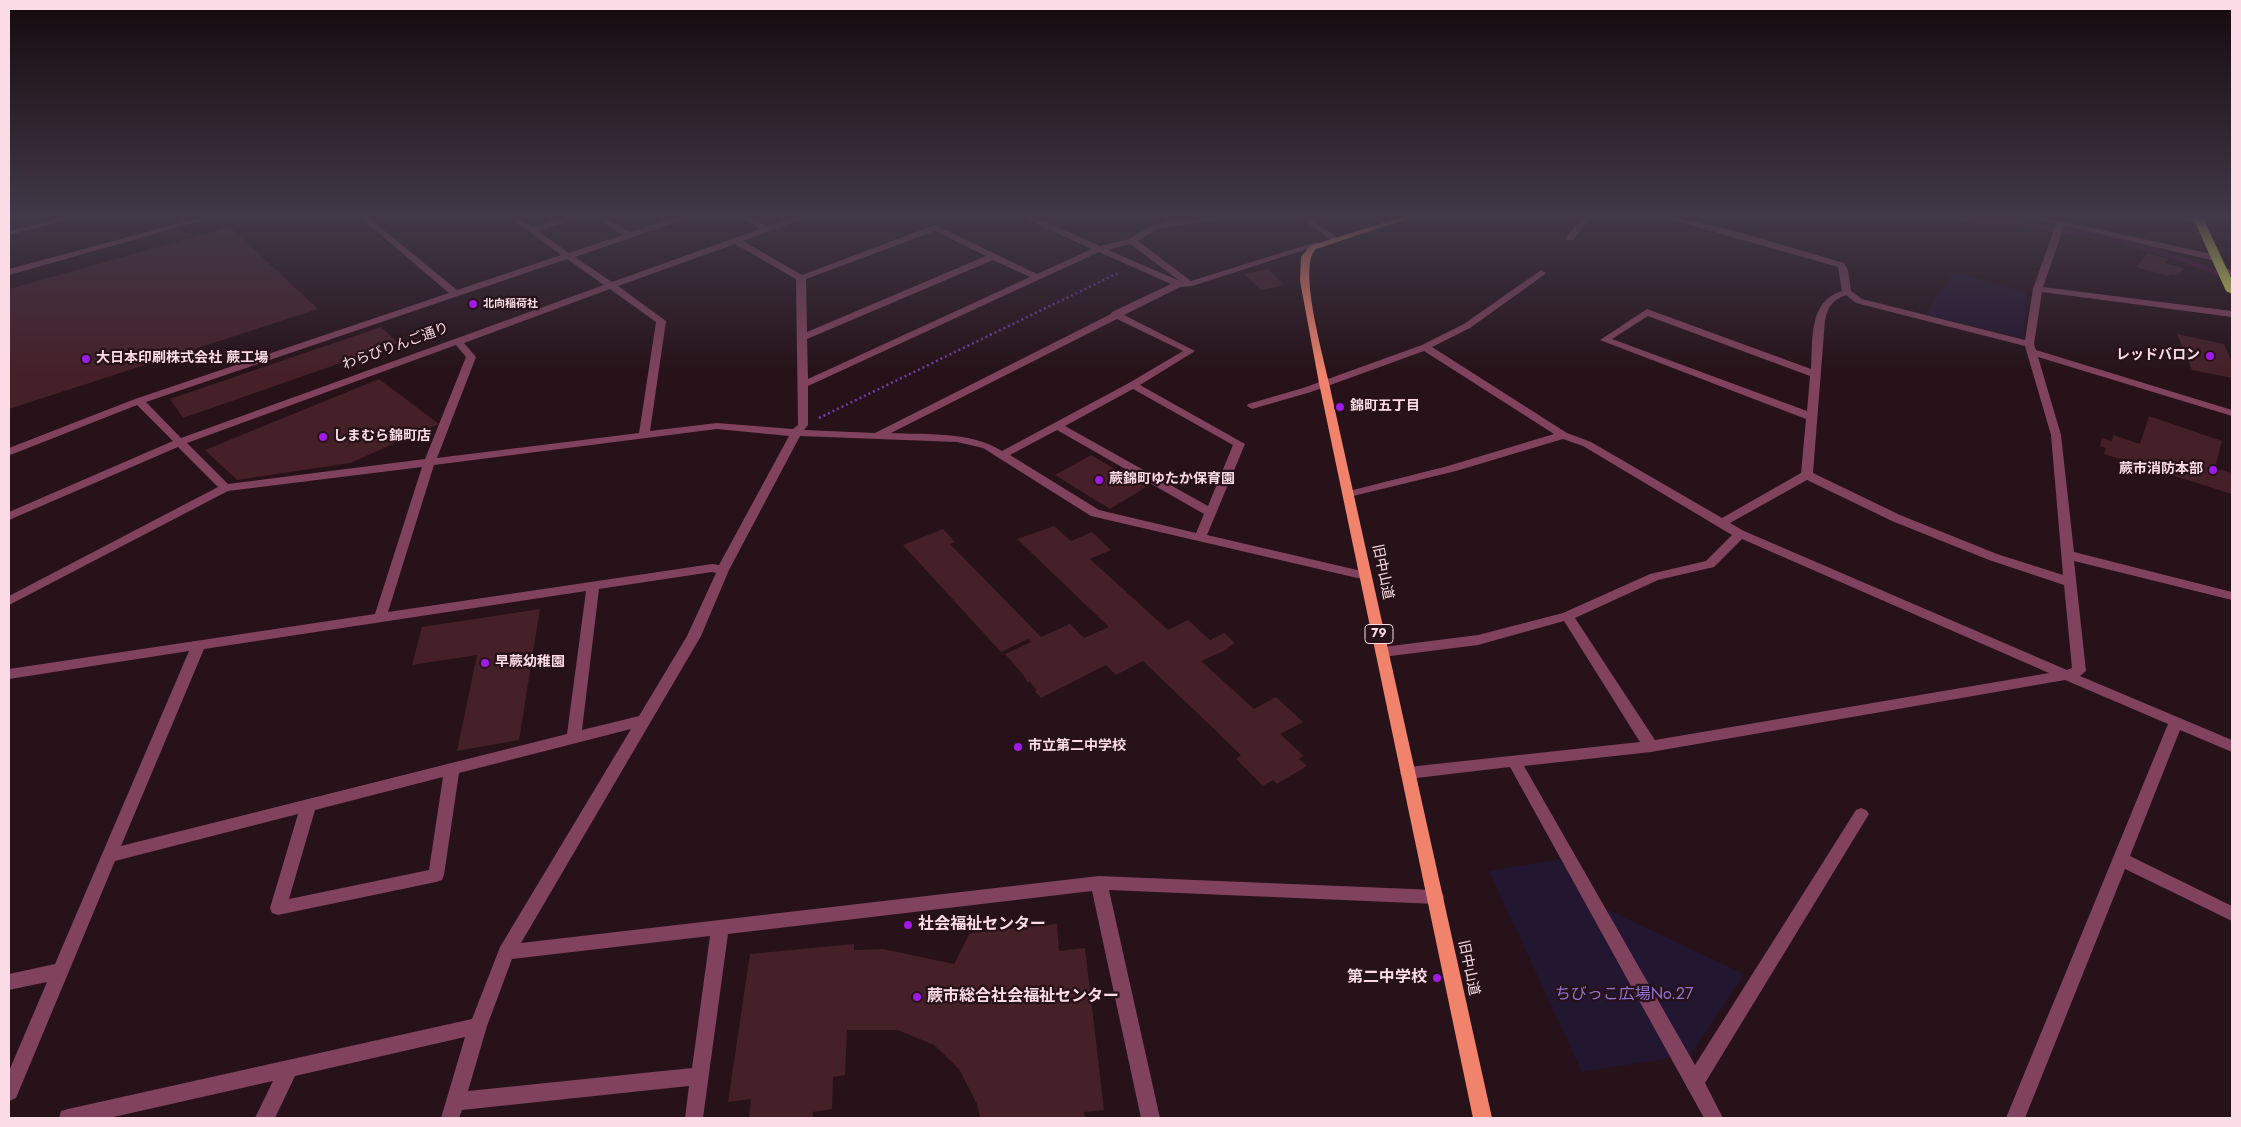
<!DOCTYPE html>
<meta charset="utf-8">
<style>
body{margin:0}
#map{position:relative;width:2241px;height:1127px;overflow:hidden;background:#261218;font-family:Jost,sans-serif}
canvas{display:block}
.frame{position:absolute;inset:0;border:10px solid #fbdbe6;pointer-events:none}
</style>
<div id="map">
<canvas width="2241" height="1127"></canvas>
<div class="frame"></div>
</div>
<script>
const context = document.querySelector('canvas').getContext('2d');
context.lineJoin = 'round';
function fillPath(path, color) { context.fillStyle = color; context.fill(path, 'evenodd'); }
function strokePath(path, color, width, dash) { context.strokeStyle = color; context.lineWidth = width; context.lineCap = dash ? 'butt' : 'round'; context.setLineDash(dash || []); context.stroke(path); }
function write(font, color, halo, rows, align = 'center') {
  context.font = font + ' Jost,"Noto Sans JP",sans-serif'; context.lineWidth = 4.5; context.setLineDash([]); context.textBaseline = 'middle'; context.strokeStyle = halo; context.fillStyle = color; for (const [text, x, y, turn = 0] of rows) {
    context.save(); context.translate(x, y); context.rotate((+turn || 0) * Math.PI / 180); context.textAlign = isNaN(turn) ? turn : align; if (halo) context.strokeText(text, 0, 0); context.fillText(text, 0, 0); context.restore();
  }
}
fillPath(new Path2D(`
 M1717,218H1766L1757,228Z
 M1954,272L2026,293L2024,338L1925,315Z
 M1560,859L1583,898L1744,974L1690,1055L1582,1072L1489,871Z`), '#231630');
strokePath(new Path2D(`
 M1944,218C2023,224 2100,232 2176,257C2195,263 2213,272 2232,280`), '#411039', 5.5);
fillPath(new Path2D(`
 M230,227L318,309L9,409V289Z
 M2148,253L2168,259L2164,263L2184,268L2178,276L2170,274L2168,276L2136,267Z
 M1268,269L1285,285L1261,290L1244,274Z
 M381,327L398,343L183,418L170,399Z
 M2177,334L2224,344L2232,362V378L2192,370Z
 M379,379L439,424L350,463L237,480L205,450Z
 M2149,416L2222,441L2215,468L2232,473V494L2104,454L2106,448L2100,446L2102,438L2112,441L2113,435L2140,444Z
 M1091,455L1146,487L1110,509L1055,475Z
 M1054,526L1071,541L1092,532L1111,550L1090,559L1168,630L1188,620L1210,640L1224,633L1235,643L1227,648L1228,649L1201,661L1254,709L1276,697L1303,722L1280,734L1304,756L1299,759L1307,766L1277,784L1273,780L1263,786L1236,759L1241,755L1143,661L1116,675L1106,665L1041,698L1035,691L1037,690L1030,682H1027L1025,677L1005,654L1031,642L1028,639L1001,652L903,545L943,529L955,542L950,544L1041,637L1070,624L1084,638L1109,627L1017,539Z
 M540,609L519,740L457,751L477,655L412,665L422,627Z
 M1057,924L1059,951L1085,948L1104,1110L1084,1112L1085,1118H980L977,1104L959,1069L934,1045L898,1030H847L845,1075L833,1077L832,1109L813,1112V1118H749L751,1099L728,1102L750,954L854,944V950L883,949L954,964L970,933Z`), '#452029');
strokePath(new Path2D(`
 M819,418L1118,273`), '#733cae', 2.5, [2, 3]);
fillPath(new Path2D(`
 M62,218H74L9,235V231Z
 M199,218H211L9,275V269Z
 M361,218H369L457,290L561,255L510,218H519L533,227L564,218H575L574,220L538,231L569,253L622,235L597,218H606L630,232L673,218H684L683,220L575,257L612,282L760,229L742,218H751L767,226L792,218H802L801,220L743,241L802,275L935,225L1037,274L1092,249L1028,220L1027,218H1037L1100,246L1129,239L1154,224L1167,221L1161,218L1177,219L1217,218L1213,221L1160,228L1138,241L1191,281L1316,242L1323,244L1192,286L1180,287L1124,315L1195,351L1140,385L1245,444L1207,535L1366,572L1370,573L1372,576L1370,579L1366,580L1091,516L983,448L957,442L800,436L729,570L701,636L521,943L1099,876L1436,890L1442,892L1444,897L1442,902L1436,904L1109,890L1160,1118H1141L1092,891L728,934L703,1118H685L689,1086L462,1110L459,1118H441L465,1037L295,1076L275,1118H255L273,1081L109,1118H59L61,1111L68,1109L472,1019L500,947L631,729L459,773L444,875L442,880L436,882L278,915L272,913L270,908L298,814L115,861L16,1098L9,1101V1071L47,982L9,990V974L55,964L189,651L9,679V669L375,614L422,467L228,491L9,605V596L218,487L178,447L9,520V512L173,441L137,405L13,454L9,455V448L135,399L449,293ZM935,231L986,256L807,332L806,279ZM735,244L796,279L798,425L793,429L717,423L650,431L666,321L618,286ZM1130,244L1180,281L1108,250ZM1099,252L1171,284L1112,312L1111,314L875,433L804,430L808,425V386ZM567,259L604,285L181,438L146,402ZM993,260L1030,277L808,379L807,339ZM610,289L656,322L639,433L437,458L476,357L464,343ZM1117,319L1183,351L1129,383L1002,451C970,431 927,435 891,433ZM456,345L466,357L425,459L228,484L187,443ZM1133,389L1233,445L1208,506L1065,426ZM717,429L789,436L719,565L712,564L388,612L434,465ZM1057,430L1204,514L1196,533L1099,510L1010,455ZM712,572L716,573L687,636L639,716L582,730L599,589ZM586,591L567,734L121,846L204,649ZM443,777L429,870L289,899L315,810ZM710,936L692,1068L468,1091L487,1026L512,959Z
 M1301,218H1310L1339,239L1332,241Z
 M1582,218H1590L1573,240H1567L1566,238Z
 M1665,218H1678L1731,230L1844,263L1848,270L1851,291L1862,299L2025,340L2033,289L2056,224L2036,220L2035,218H2048L2216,255L2220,258L2216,261L2064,226L2043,287L2232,311V317L2042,292L2034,344L2036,350L2232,410V416L2038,357L2061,435L2074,552L2232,592V600L2074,561L2086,671L2080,676L2232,740V752L2180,730L2130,856L2232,906V921L2125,869L2025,1118H2006L2168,724L2065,680L1651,752L1524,766L1695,1065L1856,810L1861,808L1866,810L1869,814L1705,1083L1723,1118H1704L1510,767L1408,779L1403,777L1400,773L1403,769L1408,767L1640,742L1564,621L1478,645L1383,657L1378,655L1376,652L1378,649L1383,647L1478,635L1563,613L1650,574L1706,561L1732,535L1583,446L1563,439L1456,471L1349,497L1345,496L1343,494L1345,492L1448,466L1554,434L1424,351L1311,392L1252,409L1247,406L1248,404L1303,388L1422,345L1464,324L1541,270L1546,273L1544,275L1470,328L1432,347L1567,433L1591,442L1722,518L1801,473L1806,419L1600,340L1647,309L1811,369C1813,340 1808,301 1842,291L1838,267ZM1846,295L1856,303L2025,346L2051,435L2063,575L1997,554L1900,515L1813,473L1825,320C1828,307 1832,300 1846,295ZM1648,316L1810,376L1807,411L1612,339ZM1807,480L1892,521L1989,560L2064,585L2072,668L2067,670L1744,531L1730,523ZM1742,539L2049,673L1655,740L1575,618L1658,580L1714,567Z
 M2173,218H2189L2204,222L2200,225Z
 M2224,268L2232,270V276L2221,273V269Z`), '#80425c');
fillPath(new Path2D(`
 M1399,218H1410L1316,249C1297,265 1324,358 1329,383L1492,1118H1473L1319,383L1300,281L1301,257L1310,246Z`), '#f1836d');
fillPath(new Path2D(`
 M2193,218H2203L2232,280V294L2226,291Z`), '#e7f062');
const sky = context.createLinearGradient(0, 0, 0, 375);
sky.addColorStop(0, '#150a0d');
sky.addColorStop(0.58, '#413948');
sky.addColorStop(1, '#41394800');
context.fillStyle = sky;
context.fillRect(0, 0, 2241, 375);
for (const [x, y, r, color] of [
 [473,304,5,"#9f1ae8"],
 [2210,356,5,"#9f1ae8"],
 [86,359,5,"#9f1ae8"],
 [1340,407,5,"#9f1ae8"],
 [323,437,5,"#9f1ae8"],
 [2213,470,5,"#9f1ae8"],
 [1099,480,5,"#9f1ae8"],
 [485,663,5,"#9f1ae8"],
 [1018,747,5,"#9f1ae8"],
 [908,925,5,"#9f1ae8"],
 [1437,978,5,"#9f1ae8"],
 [917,997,5,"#9f1ae8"]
]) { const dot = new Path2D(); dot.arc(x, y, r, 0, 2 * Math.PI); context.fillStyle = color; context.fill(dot); strokePath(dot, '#261218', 2); }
write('bold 11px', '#fbdbe6', '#261218', [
 ["北向稲荷社",483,304]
], 'left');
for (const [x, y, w] of [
 [1379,634,28]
]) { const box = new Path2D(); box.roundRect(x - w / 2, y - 9.5, w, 19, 4); context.fillStyle = '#261218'; context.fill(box); strokePath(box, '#fbdbe6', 1); }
write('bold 12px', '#fbdbe6', null, [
 ["79",1379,634]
]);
write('14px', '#fbdbe6', '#261218', [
 ["わらびりんご通り",396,347,-20],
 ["旧中山道",1382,572,78],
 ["旧中山道",1468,968,78]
]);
write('bold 14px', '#fbdbe6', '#261218', [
 ["レッドバロン",2200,356,"right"],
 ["大日本印刷株式会社 蕨工場",96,359],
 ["錦町五丁目",1350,407],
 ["しまむら錦町店",333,437],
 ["蕨市消防本部",2203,470,"right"],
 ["蕨錦町ゆたか保育園",1109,480],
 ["早蕨幼稚園",495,663],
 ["市立第二中学校",1028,747]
], 'left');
write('bold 16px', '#fbdbe6', '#261218', [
 ["社会福祉センター",918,925],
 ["第二中学校",1427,978,"right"],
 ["蕨市総合社会福祉センター",927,997]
], 'left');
write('16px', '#9274d7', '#261218', [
 ["ちびっこ広場No.27",1624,995]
]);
</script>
